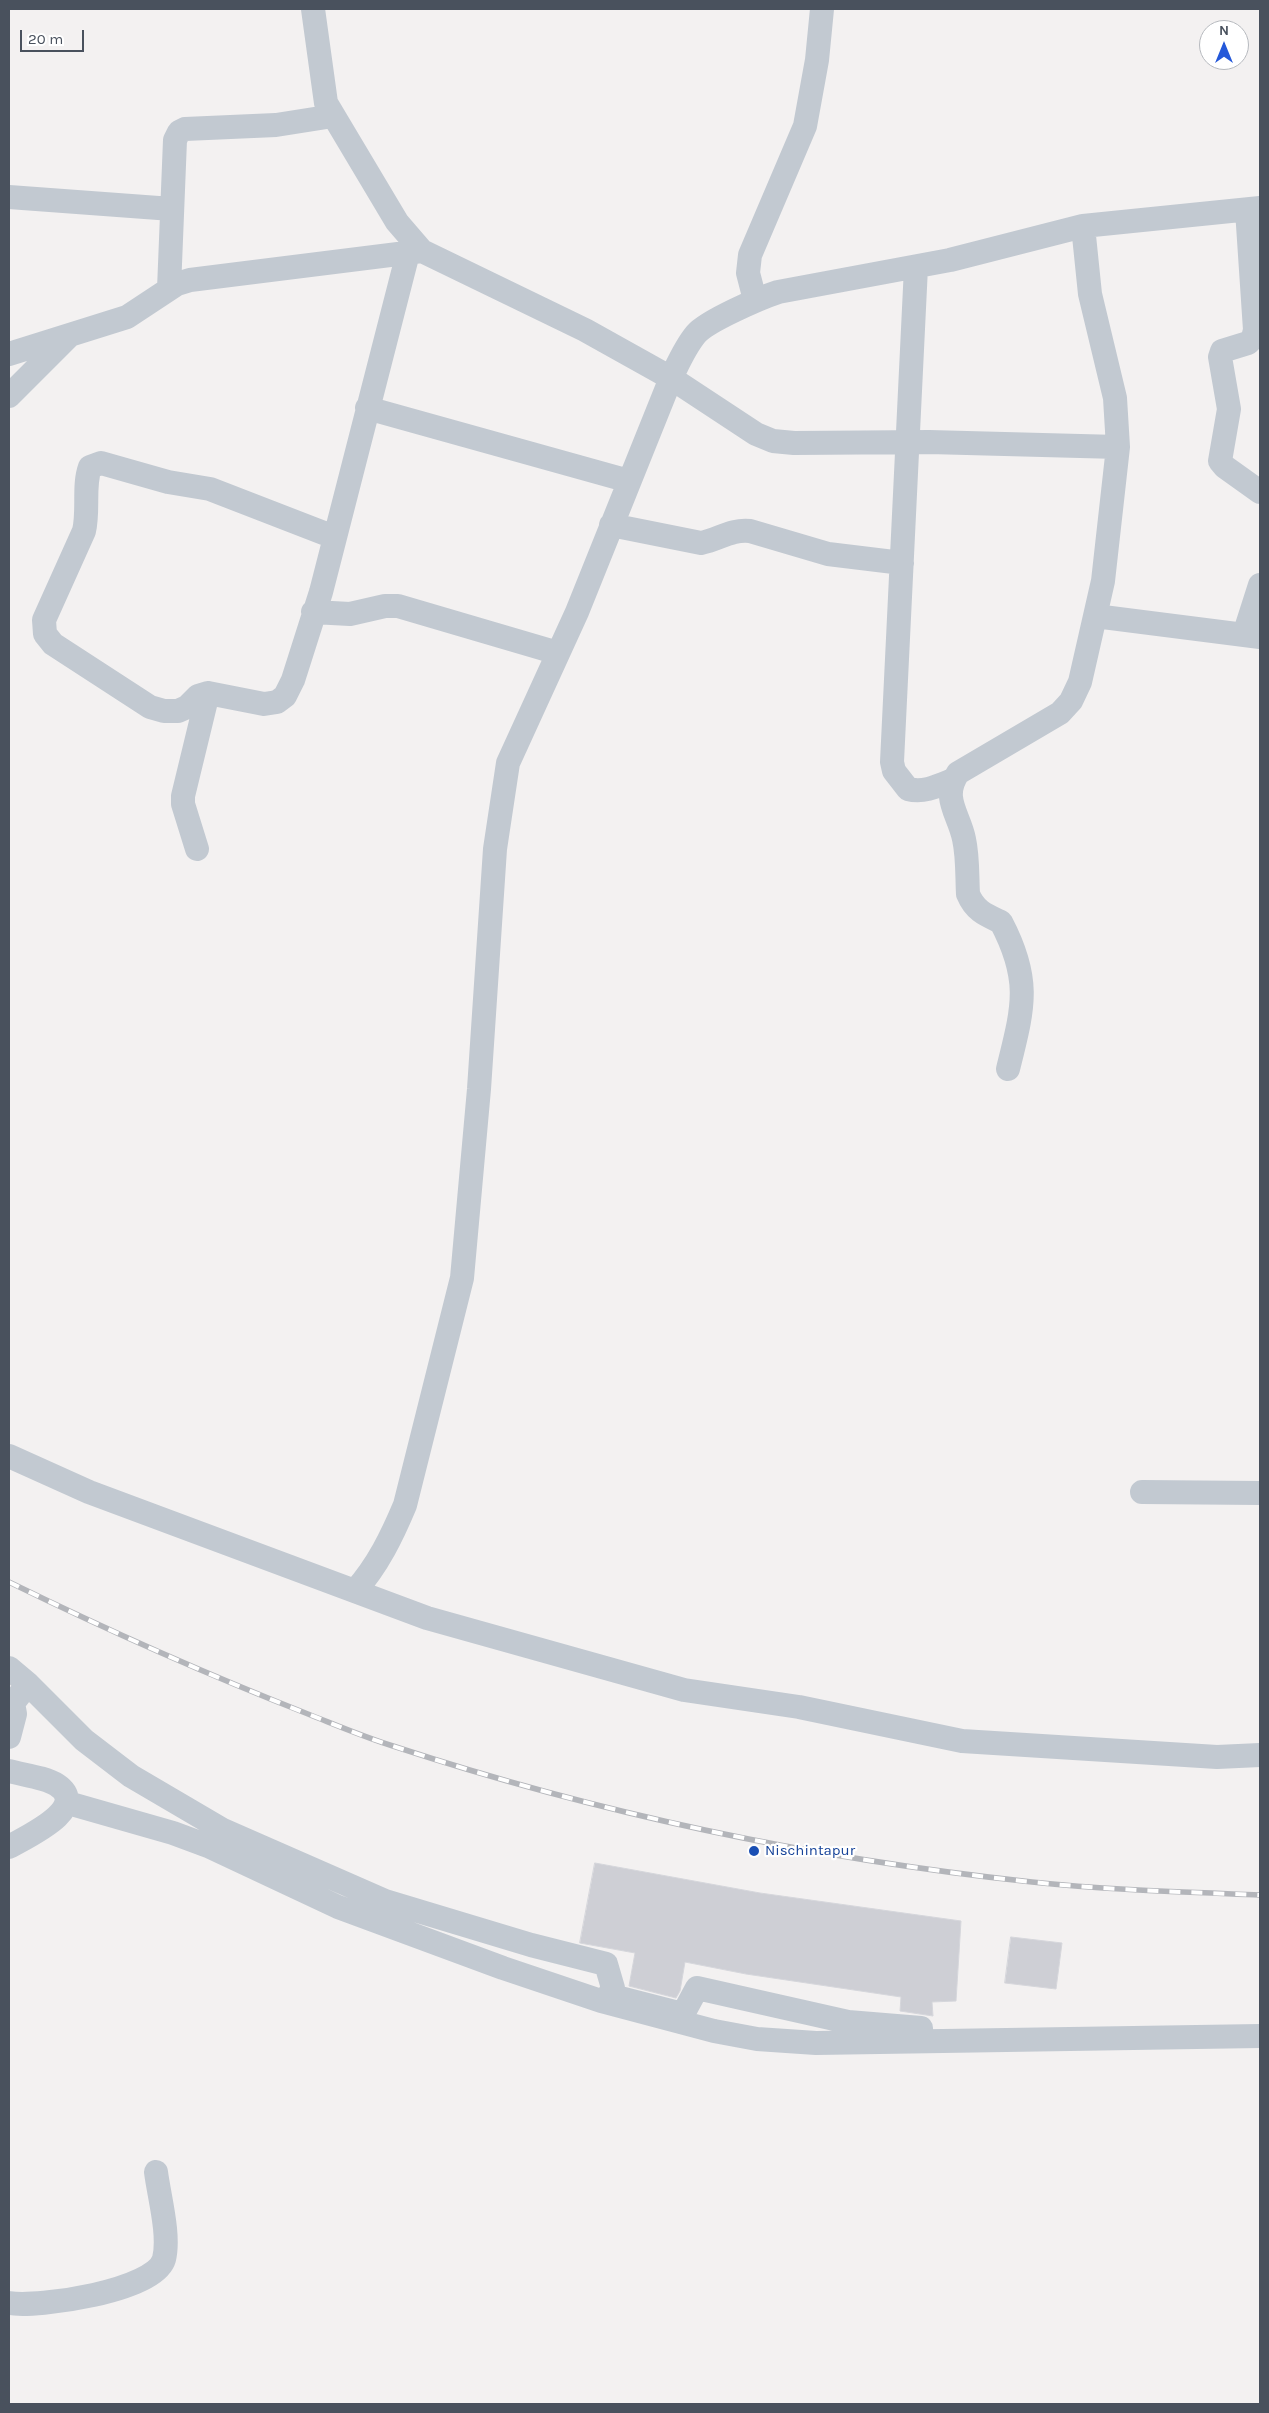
<!DOCTYPE html>
<style>
body{margin:0}
#map{position:relative;width:1269px;height:2413px;overflow:hidden;background:#f3f1f1;font-family:Karla,sans-serif}
canvas{display:block}
.frame{position:absolute;inset:0;border:10px solid #49515d;pointer-events:none}
.north{position:absolute;left:1199px;top:20px;width:50px;height:50px;box-sizing:border-box;background:#fff;border:1px solid #b6b9be;border-radius:50%;rotate:0deg;font-size:14px;font-weight:700;line-height:20px;text-align:center;color:#49515d}
.north::after{content:'';display:block;margin:auto;width:18px;height:22px;background:#2458d9;clip-path:polygon(50% 0,100% 100%,50% 72%,0 100%)}
.scale{position:absolute;left:20px;top:30px;width:64px;height:22px;box-sizing:border-box;border:2px solid #49515d;border-top:0;padding-left:6px;font-size:15px;line-height:18px;white-space:nowrap;color:#49515d;-webkit-text-stroke:4px #fff;paint-order:stroke}
</style>
<div id="map">
<canvas width="1269" height="2413"></canvas>
<div class="frame"></div>
<div class="north">N</div>
<div class="scale">20 m</div>
</div>
<script>
const context = document.querySelector('canvas').getContext('2d');
context.lineJoin = 'round';
function fillPath(path, color) { context.fillStyle = color; context.fill(path, 'evenodd'); }
function strokePath(path, color, width, dash) { context.strokeStyle = color; context.lineWidth = width; context.lineCap = dash ? 'butt' : 'round'; context.setLineDash(dash || []); context.stroke(path); }
function write(font, color, halo, rows, align = 'center') {
  context.font = font + ' Karla,sans-serif'; context.lineWidth = 4.5; context.setLineDash([]); context.textBaseline = 'middle'; context.strokeStyle = halo; context.fillStyle = color; for (const [text, x, y, turn = 0] of rows) {
    context.save(); context.translate(x, y); context.rotate((+turn || 0) * Math.PI / 180); context.textAlign = isNaN(turn) ? turn : align; if (halo) context.strokeText(text, 0, 0); context.fillText(text, 0, 0); context.restore();
  }
}
const building = new Path2D(`
 M595,1863L760,1893L961,1921L956,2001L932,2002L933,2016L900,2011L901,1997L746,1974L685,1962L680,1991L676,1998L629,1986L635,1953L580,1943Z
 M1011,1937L1062,1943L1056,1989L1005,1983Z`);
fillPath(building, '#cecfd5');
strokePath(building, '#d5d6db', 1);
strokePath(new Path2D(`
 M313,9L326,103L397,222L422,251L585,330L671,378L756,434L773,441L794,443L929,442L1118,447
 M9,197L172,209
 M1247,210L1255,330L1253,338L1248,343L1222,351L1220,357L1229,409L1220,461L1225,467L1260,492
 M916,267L892,762L894,771L908,789C924,793 938,786 953,780
 M169,289L175,140L179,132L185,129L276,125L333,116
 M755,300L748,273L750,255L805,126L817,60L822,9
 M9,354L127,317L177,284L190,280L422,251
 M9,396L68,337
 M367,408L629,481
 M611,525L701,543C720,539 731,529 750,531L828,554L902,563
 M334,537L210,489L168,482L101,463L90,467C83,486 89,510 84,531L44,620L45,634L53,644L150,707L164,711H178L187,707L198,696L208,693L264,704L277,702L285,696L293,680L321,592L408,253
 M313,612L350,614L385,606H398L558,653
 M1095,616L1260,637
 M1244,635L1260,585
 M197,849L183,804V796L208,693
 M1008,1069C1023,1008 1032,981 1001,922C986,915 975,911 968,894C967,876 968,857 964,839C959,814 941,798 958,773L1060,713L1071,701L1080,682L1103,581L1118,447L1115,398L1090,294L1083,226
 M9,1456L89,1492L427,1618L684,1690L799,1707L962,1741L1217,1757L1260,1755
 M1142,1492L1260,1493
 M355,1591C378,1565 392,1536 405,1505L462,1278L479,1089L495,849L508,763L577,612L671,378C678,364 685,347 696,334C707,321 760,298 778,292L950,260L1083,226L1260,208
 M9,1668L28,1684L84,1740L131,1776L223,1830L385,1901L531,1945L606,1964L613,1988L609,1995L683,2014L697,1988L848,2022L921,2028
 M9,1737L15,1714L13,1703L28,1684
 M9,1771C23,1775 45,1777 57,1785C91,1808 26,1837 9,1847
 M68,1803L173,1833L208,1846L338,1907L503,1968L601,2001L714,2031L757,2039L816,2043L1260,2036
 M9,2303C38,2308 155,2291 164,2259C170,2235 159,2196 156,2172`), '#c2c9d1', 24);
const rail = new Path2D(`
 M9,1582C107,1630 206,1674 308,1714C336,1725 364,1737 393,1746C600,1814 816,1859 1032,1882C1108,1890 1184,1892 1260,1895`);
strokePath(rail, '#b3b5ba', 5.5);
strokePath(rail, '#fff', 4, [11]);
for (const [x, y, r, color] of [
 [754,1851,6,"#1a4fb4"]
]) { const dot = new Path2D(); dot.arc(x, y, r, 0, 2 * Math.PI); context.fillStyle = color; context.fill(dot); strokePath(dot, '#fff', 2); }
write('15px', '#164399', '#fff', [
 ["Nischintapur",765,1851]
], 'left');
</script>
